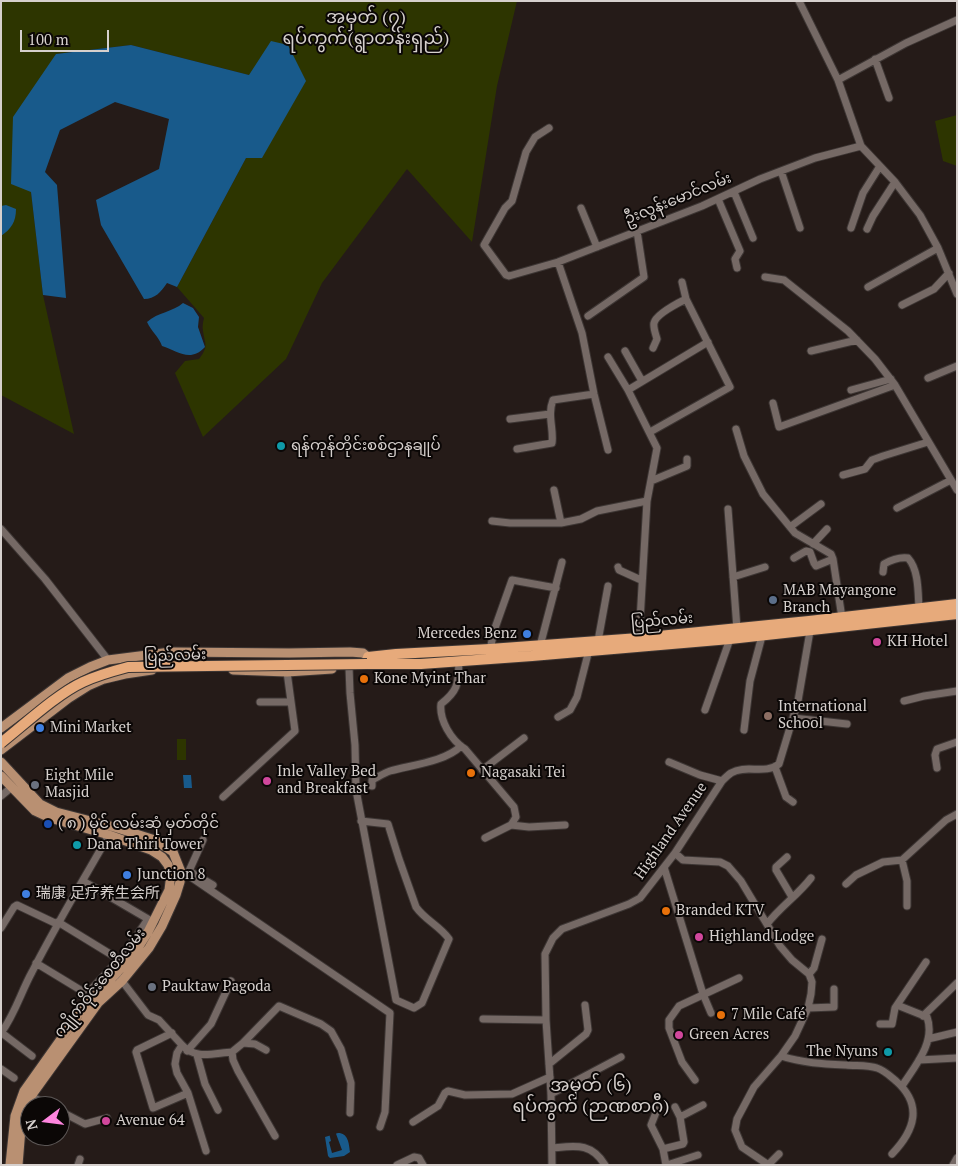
<!DOCTYPE html>
<meta charset="utf-8">
<style>
body{margin:0}
#map{position:relative;width:958px;height:1166px;overflow:hidden;background:#251b18;font-family:"PT Serif",serif}
canvas{display:block}
.frame{position:absolute;inset:0;border:2px solid #d6d0cd;pointer-events:none}
.north{position:absolute;left:20px;top:1096px;width:50px;height:50px;box-sizing:border-box;background:#0b0706;border:1px solid #5c5756;border-radius:50%;rotate:255deg;font-size:14px;font-weight:700;line-height:20px;text-align:center;color:#d6d0cd}
.north::after{content:'';display:block;margin:auto;width:18px;height:22px;background:#ff85df;clip-path:polygon(50% 0,100% 100%,50% 72%,0 100%)}
.scale{position:absolute;left:20px;top:30px;width:89px;height:22px;box-sizing:border-box;border:2px solid #d6d0cd;border-top:0;padding-left:6px;font-size:15px;line-height:18px;white-space:nowrap;color:#d6d0cd;-webkit-text-stroke:4px #0b0706;paint-order:stroke}
</style>
<div id="map">
<canvas width="958" height="1166"></canvas>
<div class="frame"></div>
<div class="north">N</div>
<div class="scale">100 m</div>
</div>
<script>
const context = document.querySelector('canvas').getContext('2d');
context.lineJoin = 'round';
function fillPath(path, color) { context.fillStyle = color; context.fill(path, 'evenodd'); }
function strokePath(path, color, width, dash) { context.strokeStyle = color; context.lineWidth = width; context.lineCap = dash ? 'butt' : 'round'; context.setLineDash(dash || []); context.stroke(path); }
function write(font, color, halo, rows, align = 'center') {
  context.font = font + ' "PT Serif","Noto Sans SC","Noto Sans Myanmar",serif'; context.lineWidth = 4; context.setLineDash([]); context.textBaseline = 'middle'; context.strokeStyle = halo; context.fillStyle = color; for (const [text, x, y, turn = 0] of rows) {
    context.save(); context.translate(x, y); context.rotate((+turn || 0) * Math.PI / 180); context.textAlign = isNaN(turn) ? turn : align; if (halo) context.strokeText(text, 0, 0); context.fillText(text, 0, 0); context.restore();
  }
}
fillPath(new Path2D(`
 M1,1H517L497,86L472,242L407,169L322,283L286,359L203,437L175,373L185,361L199,359C209,346 205,345 203,331C202,327 203,322 204,318L177,287L246,158L249,75L131,45L56,54L31,192L43,295L74,434L1,395Z
 M957,115V166L943,161L935,121Z
 M177,739H186V760H177Z`), '#2d3500');
fillPath(new Path2D(`
 M271,41L288,45L306,81L262,158H246L177,287L167,283C161,292 155,299 144,299L101,225L96,200L159,169L169,119L115,102L60,130L45,172L57,185L66,298L43,295L31,192L11,184L13,117L56,54L131,45L249,75Z
 M6,205L16,209C16,222 11,229 1,236V206Z
 M183,303L193,308L199,317L198,327L205,347C190,363 178,351 162,346C159,337 151,331 147,322C158,312 173,312 183,303Z
 M183,775H191L192,788H184Z
 M338,1133C348,1133 349,1143 350,1152L344,1156L330,1158L328,1156L325,1137Z`), '#185a8b');
fillPath(new Path2D(`
 M335,1131L342,1150L332,1153L329,1142L331,1141L329,1133Z`), '#251b18');
const minor = new Path2D(`
 M799,1L838,80L861,146L895,182L920,215L938,248L957,294
 M875,59L889,98
 M838,80L906,43L957,20
 M549,128L535,137L526,152L512,201L505,208L484,245L506,275L509,276L558,262L702,206L760,179L815,158L861,146
 M781,171L800,228
 M734,192L753,238
 M718,199L740,251L735,259L737,268
 M581,208L597,247
 M851,228L863,193L880,166
 M867,229L873,216L895,182
 M558,262L582,333L594,394L608,450
 M765,277L784,280L848,331L875,359L895,385L957,490
 M868,287L938,248
 M902,305L934,289L949,273
 M588,316L644,277L637,231
 M653,348L657,339C656,335 653,328 654,323C656,314 678,303 686,299
 M625,351L642,381
 M811,351L857,340
 M608,357L628,390
 M928,378L957,366
 M851,390L891,379
 M773,403L779,427L895,385
 M510,419L550,414
 M736,429L744,456L763,494L795,533L831,554L833,559L842,618
 M650,432L730,387L686,299L682,282
 M517,449L552,443C554,429 547,415 553,400L594,394
 M843,475L865,469L872,460L883,456L928,442
 M651,481L687,466V459
 M554,490L561,523
 M897,508L951,480
 M728,509L737,629
 M492,521L510,523H561L581,519L597,511L647,501
 M790,527L821,504
 M1,529L45,579L108,660
 M813,544L827,529
 M794,558L806,551L810,552L814,563L816,566L833,559
 M618,567L619,570L641,580
 M883,572L884,564C891,560 900,557 908,558C919,570 918,593 919,609
 M733,577L765,567
 M639,638L647,501L657,448L628,390L708,342
 M598,641L608,586
 M540,646L562,562
 M490,649L495,628L512,580L556,588
 M459,662C458,683 459,690 441,704C439,720 451,740 465,749L514,807L516,817L511,825L485,838
 M349,667L350,693L355,745L356,790L396,1000L414,1008L422,1003L449,939C440,926 425,920 416,907L399,859L388,824L361,821
 M904,701L924,696L957,691
 M260,702H291
 M705,710L730,639
 M558,717L570,710L577,697L589,650
 M793,718L847,724
 M744,730L750,681L762,636
 M669,762L700,775L722,781
 M775,767L786,797L793,802
 M937,768L935,755L937,749L957,742
 M482,770L524,738
 M372,786V780C378,777 384,773 390,771C411,765 445,762 461,746
 M1,796L12,787
 M223,797L295,731L287,672
 M511,825L529,827L565,825
 M675,853L683,860L720,862L728,866L741,881L780,946L792,960L809,974L812,982L811,994L808,1008L795,1036L781,1056L754,1087L737,1119L735,1130L742,1147L767,1164L770,1163L779,1154
 M787,857L776,867V870L792,897
 M902,860L907,881V906
 M664,867L703,994L711,1013
 M189,871L213,885
 M189,871L203,840
 M185,873L390,1013L385,1112L380,1127
 M846,884L856,875L883,862L902,860L946,820L957,814
 M58,922L120,960
 M767,924C780,907 798,895 811,878
 M1,928L14,907L17,905L57,924
 M36,963L87,994L124,954L148,919L83,881
 M809,974L814,968L822,939
 M119,977L148,1015L159,1020L182,1045L177,1053L175,1064L177,1073L188,1093L206,1151
 M897,1005L927,1017C936,1042 915,1066 902,1086
 M808,1008L834,1007V989
 M923,1016L957,983
 M483,1019L546,1020
 M880,1024H892L895,1008L926,962
 M1,1033C15,1014 21,992 32,972C56,925 83,880 109,835
 M2,1033L32,1056
 M172,1033L137,1050L136,1052L153,1108L188,1093
 M928,1039L957,1032
 M243,1043L279,1006L321,1024L331,1031L341,1049L351,1083L350,1113
 M182,1045C195,1060 214,1053 232,1052L233,1060L238,1071L275,1136
 M187,1051L211,1024L231,981
 M232,1052L243,1043L255,1044L266,1050
 M197,1055L205,1084L218,1110
 M781,1056C802,1063 825,1064 846,1065C856,1066 868,1065 877,1068C884,1070 890,1076 896,1081C923,1105 915,1130 892,1154
 M919,1060L957,1058
 M549,1064L586,1034L588,1030L585,1005
 M1,1069L14,1078
 M695,1080L682,1062L669,1028V1020L679,1006L739,978
 M551,1094L621,1057
 M29,1095L50,1106
 M657,1110L651,1125L663,1149L666,1165
 M60,1111L85,1124L107,1118
 M680,1117L703,1105
 M413,1122L438,1106L445,1093L448,1091L465,1095L512,1094L550,1077
 M552,1148C575,1146 591,1142 605,1165
 M663,1149L683,1144L684,1142L680,1117L675,1107
 M78,1165L80,1159
 M397,1165L414,1157L419,1158L423,1165
 M552,1165L551,1094L546,1020L545,954L553,938L562,929L629,904L640,898L675,853L722,781C725,778 728,775 731,773C746,764 765,775 779,764L798,701L810,631V626
 M667,1165L698,1155
 M953,1165L957,1158`);
const major = new Path2D(`
 M233,670L287,672L332,669
 M1,728L68,678L90,667L108,660L171,652L289,653L350,652L363,653L368,657
 M1,750L69,698L88,686L104,679L125,674L152,670
 M1,762L40,804L56,812L114,827L155,840L173,852L181,872L180,882L176,895L162,926L149,948L122,981L98,1003L31,1096L22,1116L18,1165
 M1,776L35,811L50,818L109,835L151,850L162,857L168,865L171,874L169,890L148,932L134,954L78,1015L24,1091L15,1116L10,1165`);
const highway = new Path2D(`
 M368,657L396,654L490,649L639,638L809,621L957,604
 M367,664H421L532,656L730,639L957,614`);
strokePath(minor, '#3d3634', 9);
strokePath(major, '#3d3634', 11);
strokePath(highway, '#3d3634', 12);
strokePath(minor, '#756965', 7);
strokePath(major, '#b99072', 9);
strokePath(highway, '#e7aa7b', 10);
const highwayBridge = new Path2D(`
 M1,743C25,724 57,694 83,682C98,675 113,671 128,667L367,664`);
strokePath(highwayBridge, '#3d3634', 12, []);
strokePath(highwayBridge, '#e7aa7b', 10);
for (const [x, y, r, color] of [
 [281,446,5,"#0f9aa8"],
 [773,600,5,"#5c6f8a"],
 [527,634,5,"#3f7fe0"],
 [877,642,5,"#d1479c"],
 [364,679,5,"#e8710a"],
 [768,716,5,"#8d6e63"],
 [40,728,5,"#3f7fe0"],
 [471,773,5,"#e8710a"],
 [267,781,5,"#d1479c"],
 [35,785,5,"#6b7280"],
 [48,824,5,"#1a4fb4"],
 [77,845,5,"#0f9aa8"],
 [127,875,5,"#3f7fe0"],
 [26,894,5,"#3f7fe0"],
 [666,911,5,"#e8710a"],
 [699,937,5,"#d1479c"],
 [152,987,5,"#6b7280"],
 [721,1015,5,"#e8710a"],
 [679,1035,5,"#d1479c"],
 [888,1052,5,"#0f9aa8"],
 [106,1121,5,"#d1479c"]
]) { const dot = new Path2D(); dot.arc(x, y, r, 0, 2 * Math.PI); context.fillStyle = color; context.fill(dot); strokePath(dot, '#0b0706', 2); }
write('15px', '#d6d0cd', '#0b0706', [
 ["ဦးလွန်းမောင်လမ်း",678,199,-22],
 ["ပြည်လမ်း",662,621,-5],
 ["ပြည်လမ်း",175,656,-2],
 ["Highland Avenue",671,831,-55],
 ["ကျိုက်ဝိုင်းစေတီလမ်း",100,983,-51]
]);
write('15px', '#d6d0cd', '#0b0706', [
 ["ရန်ကုန်တိုင်းစစ်ဌာနချုပ်",291,446],
 ["MAB Mayangone",783,591],
 ["Branch",783,608],
 ["Mercedes Benz",517,634,"right"],
 ["KH Hotel",887,642],
 ["Kone Myint Thar",374,679],
 ["International",778,707],
 ["School",778,724],
 ["Mini Market",50,728],
 ["Inle Valley Bed",277,772],
 ["and Breakfast",277,789],
 ["Nagasaki Tei",481,773],
 ["Eight Mile",45,776],
 ["Masjid",45,793],
 ["( ၈ ) မိုင် လမ်းဆုံ မှတ်တိုင်",58,824],
 ["Dana Thiri Tower",87,845],
 ["Junction 8",137,875],
 ["瑞康 足疗养生会所",36,894],
 ["Branded KTV",676,911],
 ["Highland Lodge",709,937],
 ["Pauktaw Pagoda",162,987],
 ["7 Mile Café",731,1015],
 ["Green Acres",689,1035],
 ["The Nyuns",878,1052,"right"],
 ["Avenue 64",116,1121]
], 'left');
write('18px', '#d6d0cd', '#0b0706', [
 ["အမှတ် (၇)",366,18],
 ["ရပ်ကွက်(ရွာတန်းရှည်)",366,39],
 ["အမှတ် (၆)",591,1086],
 ["ရပ်ကွက် (ဉာဏစာဂီ)",591,1107]
]);
</script>
